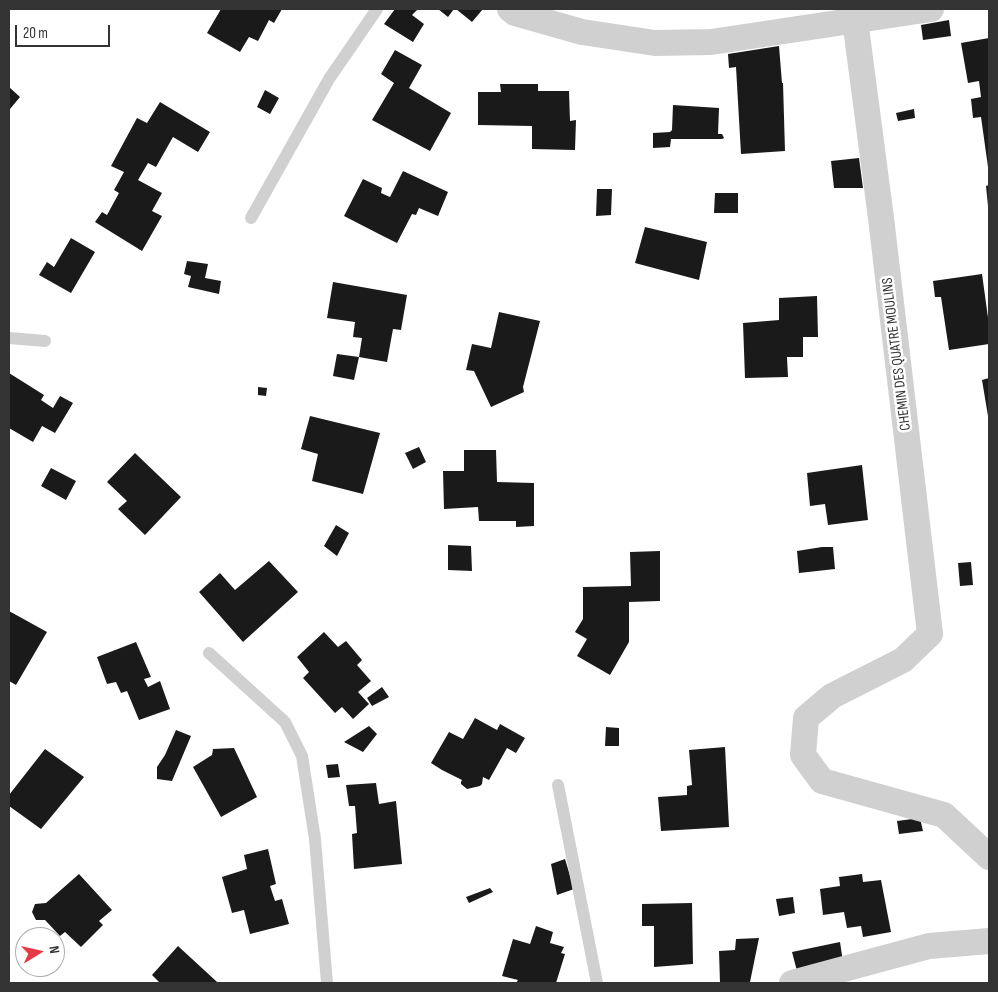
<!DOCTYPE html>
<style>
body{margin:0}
#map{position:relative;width:998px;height:992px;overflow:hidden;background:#fff;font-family:"Sofia Sans Condensed",sans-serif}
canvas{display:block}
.frame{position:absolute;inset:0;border:10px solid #333;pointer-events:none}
.north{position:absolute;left:15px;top:927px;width:50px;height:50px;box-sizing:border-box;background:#fff;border:1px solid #adadad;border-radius:50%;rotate:81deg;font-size:14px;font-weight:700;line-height:20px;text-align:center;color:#333}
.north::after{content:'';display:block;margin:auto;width:18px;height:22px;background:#e63946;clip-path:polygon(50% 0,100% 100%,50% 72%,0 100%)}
.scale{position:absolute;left:15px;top:25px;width:95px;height:22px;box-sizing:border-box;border:2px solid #333;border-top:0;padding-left:6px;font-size:15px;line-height:18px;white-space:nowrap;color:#333;-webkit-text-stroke:4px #fff;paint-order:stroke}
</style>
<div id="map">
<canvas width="998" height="992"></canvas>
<div class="frame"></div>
<div class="north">N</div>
<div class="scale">20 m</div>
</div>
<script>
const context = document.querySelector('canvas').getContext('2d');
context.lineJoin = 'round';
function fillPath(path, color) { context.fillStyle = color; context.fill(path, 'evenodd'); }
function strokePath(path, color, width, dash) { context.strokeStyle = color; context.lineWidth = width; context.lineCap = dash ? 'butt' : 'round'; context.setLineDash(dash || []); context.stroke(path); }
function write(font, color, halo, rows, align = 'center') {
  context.font = font + ' "Sofia Sans Condensed",sans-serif'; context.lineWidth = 5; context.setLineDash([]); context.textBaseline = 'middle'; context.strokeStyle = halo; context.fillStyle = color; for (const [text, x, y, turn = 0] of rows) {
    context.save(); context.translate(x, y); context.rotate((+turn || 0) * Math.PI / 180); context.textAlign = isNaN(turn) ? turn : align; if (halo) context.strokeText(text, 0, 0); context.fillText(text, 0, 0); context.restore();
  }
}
fillPath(new Path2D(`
 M221,9H282L274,23L269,20L258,41L249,37L240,52L207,33Z
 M395,9H418L412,15L424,24L413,42L384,24Z
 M438,9H454L448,17Z
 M456,9H483L472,22Z
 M949,20L951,36L923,40L921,25Z
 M989,38V167H988L981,117L973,118L971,99L981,97L979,81L968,83L961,43Z
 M779,46L782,83H783L785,151L741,154L736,67L729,68L728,54Z
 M395,50L422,65L409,88L451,113L430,151L372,120L394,83L381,74Z
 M500,84H538V91H569L570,121L576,120L575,150L532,149V126L478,125V92H501Z
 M9,87L20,97L10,109L9,108Z
 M265,90L279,98L270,114L257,107Z
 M160,102L210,132L198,152L173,137L156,167L148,163L138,180L162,193L152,211L162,216L142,251L95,222L102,212L107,215L119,193L114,190L124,172L111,166L137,118L147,123Z
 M673,105L719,108L718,134H722L724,138L722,139H671L670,147L653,148V133L670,132L672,130Z
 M914,109L915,118L898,121L896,113Z
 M859,158L863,188H834L831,161Z
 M403,171L448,192L438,216L419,208L416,215L412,214L397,243L379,234L344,216L363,179L382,188L381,193L390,197Z
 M989,185V206H988L986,186Z
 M597,189H612L611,215L596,216Z
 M715,193H738V213H714Z
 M645,227L707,242L699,280L635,263Z
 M71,238L95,252L71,293L39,275L47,262L54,267Z
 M187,261L208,264L205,278L221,281L219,294L188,287L191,276L184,274Z
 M982,274L989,325V344L949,350L941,297H935L933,281Z
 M333,282L407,295L401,330L393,329L387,362L359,357L362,338L353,337L355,322L327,318Z
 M817,296L818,337H803V357H787L788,377L745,378L743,323L779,320V298Z
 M499,312L540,321L523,387L524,392L491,407L474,371L466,370L472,344L491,348Z
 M337,354L359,357L354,380L333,376Z
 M9,373L44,395L41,400L53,408L60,396L73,403L55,433L42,426L33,442L9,428Z
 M989,378V416H988L982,380Z
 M258,387L267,388L266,396L258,395Z
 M310,416L380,433L363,494L312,481L318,454L301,449Z
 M419,447L426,462L413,469L405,453Z
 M464,450H496L497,482L534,483V526L516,527V521H479L478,507L444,509L443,471H464Z
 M135,453L181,497L145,535L118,509L127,501L107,482Z
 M862,465L868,520L828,525L825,504L810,506L807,473Z
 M51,468L76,481L66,500L41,486Z
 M336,525L349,533L337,556L324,546Z
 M448,545L471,546L472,571L448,570Z
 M822,547H833L835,569L799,573L797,551Z
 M660,551V601L629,602V642L610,675L577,656L587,639L575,632L583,619V587L631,586L630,552Z
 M269,561L298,592L243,642L199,592L220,573L235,590Z
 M971,562L973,585L960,586L958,563Z
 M9,611L47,632L16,685L9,681Z
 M324,632L338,647L346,641L362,660L357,665L371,681L358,692L369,704L353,719L342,707L335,713L303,678L309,672L297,657Z
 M136,642L151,677L144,679L148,687L160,681L170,709L139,720L127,691L121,693L116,682L107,684L97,657Z
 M382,687L389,697L372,706L367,698Z
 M475,718L497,730L500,724L525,738L516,753L507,748L489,780L483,777L482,784L480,786L467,789L461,784V782L462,780L442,770L431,763L449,732L463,739Z
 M369,726L377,734L363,752L344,742Z
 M606,727L619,728V746H605Z
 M176,730L191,736L172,781L157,779V767L165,755Z
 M725,747L729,827L661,831L658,797L687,795V786L692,785L689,750Z
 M234,748L257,797L221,817L193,767L212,755L213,749Z
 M45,749L84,777L41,829L9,806V795Z
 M338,764L340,777L328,778L326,765Z
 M376,783L379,804L396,801L402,864L354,869L352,834L357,833L355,806H349L346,785Z
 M920,818L923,831L899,834L897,821Z
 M268,849L276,884L270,886L275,901L282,899L289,924L250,934L244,910L232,913L222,877L247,869L244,855Z
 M565,859L574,889L557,895L551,864Z
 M79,874L112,910L99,921L103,925L81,947L65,932L60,936L45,920H36L32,912L35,904L46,903Z
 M862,874L863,882L881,880L891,932L863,937L861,926L847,928L844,912L823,915L820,889L840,886L839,877Z
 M490,888L493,892L469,903L466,897Z
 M793,897L795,913L779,916L776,899Z
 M692,903L693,964L654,967V926H642V904Z
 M536,926L553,932L550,943L564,947L561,953L565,954L556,983H516L518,980L502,976L513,939L530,944Z
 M759,938L750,982L720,983L719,951L735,950L736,939Z
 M840,942L843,962L797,971L792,952Z
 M178,946L216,981L218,983H160L152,975Z`), '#1a1a1a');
strokePath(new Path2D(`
 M251,218L329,79L377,9
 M9,338L45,341
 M209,653L285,722L302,756L315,839L327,983
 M558,785L597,983`), '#d0d0d0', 12);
strokePath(new Path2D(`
 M510,9L515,13L582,32L655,43L711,42L931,9
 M855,20L881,218L930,634L903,660L832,696L806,718L803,755L822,781L944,815L989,857
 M792,983L929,946L989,941`), '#d0d0d0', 26);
write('15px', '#333', '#fff', [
 ["CHEMIN DES QUATRE MOULINS",897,354,-97]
]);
</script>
